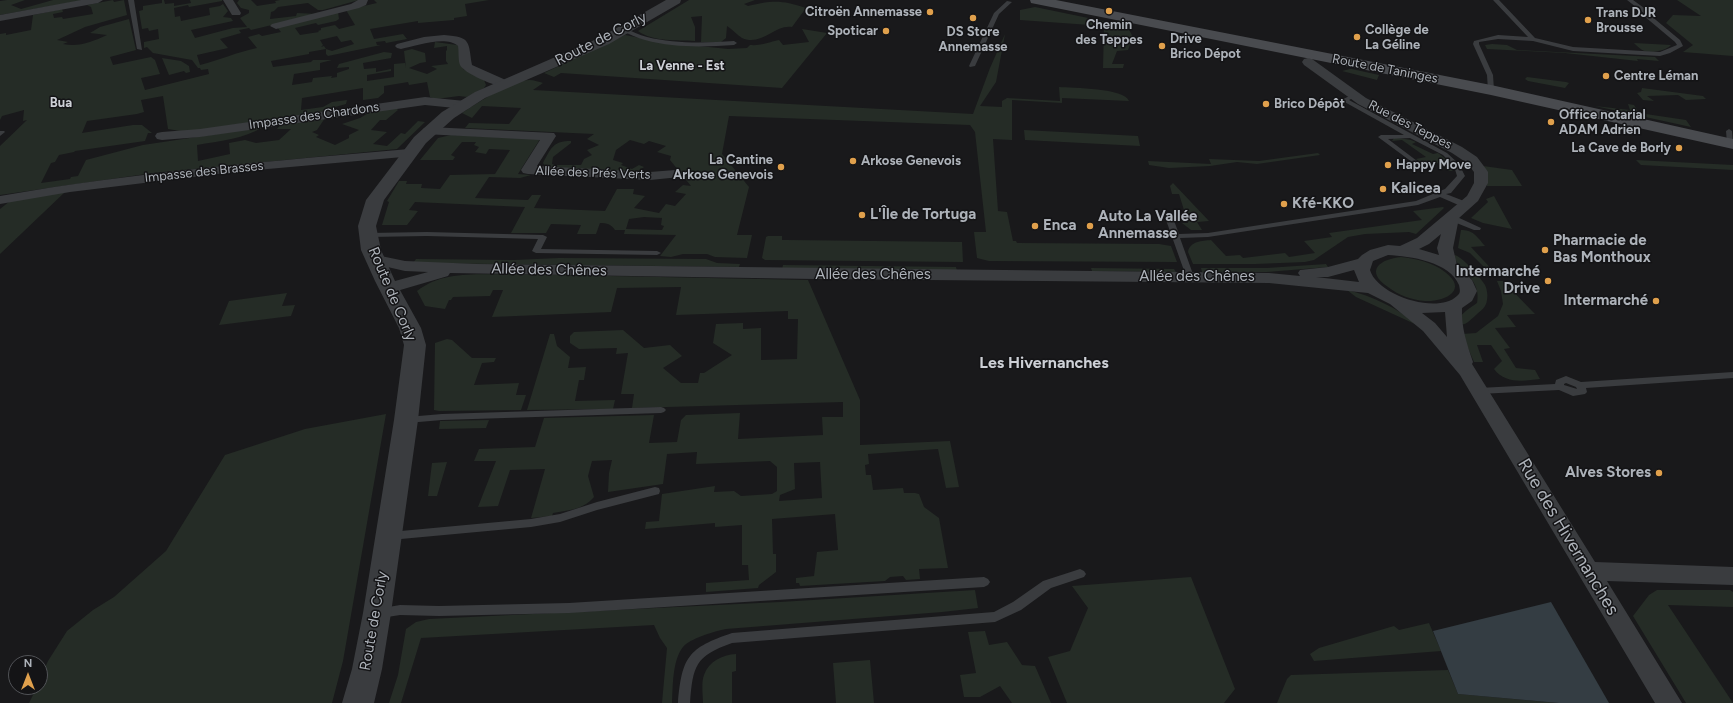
<!DOCTYPE html>
<meta charset="utf-8">
<style>
body{margin:0}
#map{position:relative;width:1733px;height:703px;overflow:hidden;background:#19191b;font-family:Figtree,sans-serif}
canvas{display:block}
.north{position:absolute;left:8px;top:655px;width:40px;height:40px;box-sizing:border-box;background:#141416;border:1px solid #515357;border-radius:50%;rotate:0deg;font-size:11px;font-weight:700;line-height:16px;text-align:center;color:#adb2b9}
.north::after{content:'';display:block;margin:auto;width:14px;height:18px;background:#e0a04c;clip-path:polygon(50% 0,100% 100%,50% 72%,0 100%)}
</style>
<div id="map">
<canvas width="1733" height="703"></canvas>
<div class="north">N</div>
</div>
<script>
const context = document.querySelector('canvas').getContext('2d');
context.lineJoin = 'round';
function fillPath(path, color) { context.fillStyle = color; context.fill(path, 'evenodd'); }
function strokePath(path, color, width, dash) { context.strokeStyle = color; context.lineWidth = width; context.lineCap = dash ? 'butt' : 'round'; context.setLineDash(dash || []); context.stroke(path); }
function write(font, color, halo, rows, align = 'center') {
  context.font = font + ' Figtree,sans-serif'; context.lineWidth = 3; context.setLineDash([]); context.textBaseline = 'middle'; context.strokeStyle = halo; context.fillStyle = color; for (const [text, x, y, turn = 0] of rows) {
    context.save(); context.translate(x, y); context.rotate((+turn || 0) * Math.PI / 180); context.textAlign = isNaN(turn) ? turn : align; if (halo) context.strokeText(text, 0, 0); context.fillText(text, 0, 0); context.restore();
  }
}
fillPath(new Path2D(`
 M7,0H25L11,5L21,9L53,0H85L0,15V1Z
 M113,0L114,2L124,0L127,15L85,27L57,40L68,42L63,44C79,47 92,42 107,35L90,33L100,27L129,19L136,50L110,57L113,65L151,57L155,60L160,74L141,78L145,90L209,74L208,69L201,70L200,68H198L192,60L153,53L147,47L144,48V42L159,39L158,29L149,31L148,28L142,29L139,11L143,10V6L162,3V0H164L165,4L174,3V6L191,3L190,0H222V1L189,7L188,5L174,8L175,17L180,16L181,21L210,15L209,8L220,6L223,4L228,11L223,17L231,18L233,21L191,30L195,38L233,28L247,27L240,18L249,13V10L241,8L237,3L239,0H251L257,6L276,3L275,1L280,0H359L323,10H318L308,3L278,7L274,11L271,12L270,19L296,16L297,13L318,14L251,30L249,28L239,30L241,33L220,39L228,48L197,55L200,65C220,60 237,52 257,48L248,37L259,34L262,36L281,32L277,27L338,12L339,19L336,21L318,25L316,23L295,28L300,35L319,32L318,31L321,30V28L335,25L339,29L355,25L346,10L377,3L374,0H489L465,4L467,16L454,18V20L418,23V21L370,29L374,39L403,34L407,39L386,43L385,41L376,42L377,45H381L328,56L326,54V49L309,52V54L271,61L273,67L311,62L313,60H332L320,63V70L294,74L292,85L312,82L313,78L332,76L331,78L337,77V73L349,69V67L337,68L339,64L384,52L392,53L391,58L363,63L364,69L376,68V72L391,69V71L367,75V81L394,77V64L405,63L406,68L404,51L412,49L425,53L426,62L420,63L409,68L427,74L437,69L431,66L448,64L446,61V51L447,50V46L434,48L435,42L457,45L459,47L463,69L484,80L486,85L484,88L467,97L459,96L436,99L430,97L427,82L409,85L408,82L384,86V93L378,98L363,100V88L302,98L301,110L323,107L332,102L347,100L346,104L335,107L334,110L186,132L168,129L163,96L141,100L144,112L137,114L87,121L82,133L133,125H142L152,133H148L145,141L75,151L74,152L59,155L55,162L51,163L41,183L70,179L71,177L78,176L86,160L143,145L263,127C244,139 219,141 197,145L198,161L230,154L229,143L245,140L256,143L279,140L291,129H277L281,124L325,118L317,130L312,132L319,135L316,137L335,145L349,138V135L359,130L342,124L360,118L372,111L396,108L398,110L386,120H380L371,130L387,132L373,144L387,146L401,133L405,134L418,121L425,122L397,149L153,173L0,195V146L27,120L23,121L24,110L2,116L0,120V34L6,33V35L31,30L33,15L62,9L63,12L53,14L54,18L62,17L63,19L93,14L91,7L87,5ZM337,36L341,42L351,40L354,44L332,51L326,49L324,46L321,47L323,45L320,40Z
 M689,0H755L744,4L748,6C773,0 782,0 806,8L792,27C775,24 761,47 742,38C737,35 732,29 727,26L726,38L721,42H701L702,16L691,17L695,27V41C677,40 653,42 638,31Z
 M1677,0H1733V56L1683,52L1693,45L1666,23L1673,15L1701,16Z
 M1035,7L1127,26L1133,37L1128,50L1117,51L1112,64H1124L1123,68H1103L1104,26L1020,20V10Z
 M802,29L827,33L782,88L561,73L554,77L544,73L625,35L660,42L728,49L747,48L750,45C761,46 769,42 779,40L783,45L809,42Z
 M1005,34L996,82L980,106L1002,107V101L1007,98L1060,101L1059,87C1072,88 1125,88 1129,101L1062,98V103L1012,100V140L993,139L998,211L1007,212L1013,241H1016L1017,243L1159,244L1171,246L1177,262L989,261L977,258L974,232H986L975,132L970,125L729,116L722,154L749,187L737,235H752L747,258L715,257L707,254H683L671,257L660,256L676,235L624,234L625,230H615C611,224 607,223 600,223L596,234H577L581,225L551,224L546,233H511L525,207L415,202L409,210L418,211L407,225H382L389,202L387,201L399,181H407L406,184H422L421,188L440,189L450,175L495,174L510,150L489,149L486,154L475,152L479,147L474,145L476,142H462L451,155L455,157L453,160H420L438,138L451,135L540,139L518,174L531,175L520,178L489,177L475,198L528,200L532,195H541L534,208L605,211L617,189H634L633,194L645,196L634,208L659,213L666,204L675,206L686,194L675,192L683,185L691,186L670,160L671,156L657,152L666,146L649,141L644,144L630,140L616,150L613,160L623,163L621,165L632,169L639,165L644,167L638,172L546,167L543,163C551,148 553,141 571,141V143L553,157L552,164L555,165H581L584,159L592,155L587,150L599,145L587,139L594,134L465,128L469,123L509,124L521,108L482,106L472,118L462,113C477,103 512,80 530,80C534,80 539,82 543,83L533,90L973,114L990,68ZM644,217L662,218L661,225L664,226L662,230L626,229L629,219Z
 M1634,43L1671,45C1666,51 1649,54 1642,50C1639,48 1636,45 1634,43Z
 M1492,44L1507,45L1517,50L1655,57L1659,61L1637,59L1638,61L1565,53L1487,49L1485,45Z
 M162,58L181,61L189,66L190,72L186,73L184,71L169,75Z
 M1350,69H1352L1379,75L1377,80L1342,71Z
 M1527,77L1566,82L1569,83L1565,88L1528,81L1525,79Z
 M1642,88L1703,96L1706,99L1686,100L1678,95L1647,96L1654,101L1643,100L1637,93L1641,92Z
 M1628,104L1634,105L1639,113L1686,120L1691,127L1595,106L1630,110Z
 M1024,130L1138,136L1140,146L1025,140Z
 M1394,138C1402,138 1409,139 1416,142L1412,144L1433,154L1438,153L1447,160L1453,171H1449L1437,163L1424,165L1416,159L1426,157L1402,140L1392,141Z
 M1318,153L1320,155L1257,164L1237,162L1210,166L1169,168L1149,165L1148,161L1211,164L1209,159L1259,161Z
 M1636,160L1733,165V170L1641,165Z
 M1483,166L1512,170L1522,186H1487V175Z
 M1173,183L1209,221L1197,222L1202,230H1191L1182,223H1188L1179,194H1172L1170,186Z
 M65,192L0,254V209L10,201Z
 M1494,196L1512,229L1483,223L1471,218L1488,202L1486,199Z
 M1443,207L1444,208L1416,234L1409,232L1365,234L1348,237L1314,260L1305,262L1255,264H1193L1188,252C1190,241 1202,241 1211,240L1226,256L1240,255L1243,258L1285,253L1289,257L1315,253L1304,241L1332,237L1329,233L1422,220L1413,211Z
 M1461,230C1473,229 1478,238 1485,246L1471,247L1497,275H1492L1470,253L1458,248Z
 M768,236H782V240H786L962,242L963,262L765,260L762,258L766,237Z
 M1454,255C1461,255 1481,278 1485,285C1487,289 1488,295 1487,300C1486,308 1481,310 1476,315C1469,321 1467,325 1458,325C1458,314 1469,309 1477,303C1481,283 1466,274 1455,260Z
 M1401,257C1417,259 1432,262 1445,272C1469,290 1445,302 1425,301C1412,300 1398,295 1388,287C1364,271 1380,259 1401,257Z
 M559,258L706,259L717,263L740,264L739,267L413,263L416,259L514,260Z
 M1326,264L1328,267L1267,272H1202L1201,268H1267Z
 M783,265L956,267L957,271L782,269Z
 M1091,268L1174,269L1176,272L1092,271Z
 M510,274L808,280L860,400V445L950,441L959,487L946,488L938,449L868,454L869,464L865,465L866,475H871L873,490L903,488L904,493H915L919,494L924,507L939,518L948,568L919,569L920,579L906,580L903,576L890,577L885,581L800,586L799,583H796V578L814,576L817,552L838,550L835,514L772,519L773,554H776V572L759,585L758,588L706,592V583L749,580L748,565H742V525L715,527V523L645,529L646,522L659,521L662,494L715,486L714,492L734,491L741,496L772,494L777,491V467L770,461L696,464L697,452L667,454L663,484L608,492L609,473L612,460L592,461L588,476L594,497C583,510 569,510 553,513L552,516L531,518L545,469L510,470L498,506L478,507L496,461H474L479,449L535,447L544,418L654,415L649,443L677,442L681,420L686,415L740,413L738,439L823,435L822,417H843V402L632,408L634,394H621L628,353L616,354L617,348L579,349L570,343V336L574,332L623,330L644,348L670,345L682,356L663,368L681,383H698L700,373H704L732,355L713,343L716,324L743,323V329L761,328V360L797,359L798,319H788V311L676,315L681,287L617,288L611,312L492,317L503,290H493L490,296L453,297L451,300H449L445,309L425,306L417,291C443,270 478,275 510,274ZM820,462L822,498L779,501L780,495L795,489L794,463Z
 M1497,281H1503L1535,314L1507,315L1516,327L1495,328L1510,348L1504,349L1516,368L1535,370L1540,379C1524,381 1505,384 1494,369L1502,361L1491,345H1477L1483,362H1474L1462,334L1476,333L1498,316L1503,304L1501,291Z
 M1347,290C1372,296 1398,308 1417,325L1356,297Z
 M287,293L282,306L295,305L291,316L219,325L229,301Z
 M550,334H554L557,346L570,357L568,368L586,367L584,380H579L575,401L615,400L613,409L527,410Z
 M447,339L452,340L472,358H496L494,362L482,363L474,385L519,383L516,395H526L521,410L439,411L434,410L435,343Z
 M386,414L343,661L332,703H29L37,687H40V679L48,661L67,631L93,610L114,597L166,551L225,455L305,429Z
 M489,420L486,428L439,429L440,421Z
 M447,462L437,496H428L432,463Z
 M1191,577L1235,689L1224,703H1067L1048,657L1070,651L1088,608L1072,586Z
 M975,590L978,608L942,612L726,629C715,631 689,639 683,647C672,661 673,687 672,703H662L667,648L660,638L654,625L421,638L401,703H389L398,675L406,629L416,622L429,619L780,602Z
 M1657,590H1730L1733,592V607L1668,605L1733,703H1686L1633,616L1649,595Z
 M1429,623L1441,651L1314,661L1310,654L1319,648L1394,626L1399,630Z
 M985,631L989,645L1007,642L1022,665L1035,666L1051,703H1012L1000,686L980,697H964L960,675L976,673L968,632Z
 M736,654V671L732,672V703H703C703,695 701,682 704,675C709,661 722,655 736,654Z
 M870,660L874,703H836L833,663Z
 M1448,670L1458,694L1559,703H1277L1287,679L1291,675Z`), '#252c26');
fillPath(new Path2D(`
 M1551,602L1609,703H1559L1458,694L1433,631Z`), '#343d43');
fillPath(new Path2D(`
 M128,0H134L142,50L137,49Z
 M1493,0H1499L1535,38L1573,47L1660,52L1677,45L1675,42L1644,16L1645,14L1627,0H1633L1651,13L1652,14L1650,15L1680,40L1683,46L1670,53L1660,56L1573,51L1533,41L1498,39L1479,42V44L1493,75L1494,90L1491,92L1488,90L1487,75L1473,44L1474,41L1498,35L1528,37Z
 M1007,1L1012,2L999,14L975,66L970,67L969,66L994,13Z
 M624,28C632,31 639,35 647,37C675,44 706,43 734,41L737,43L734,45C705,47 674,48 645,40C637,38 630,34 622,31V29Z
 M1354,94L1357,96L1349,100L1447,153L1459,164L1465,176L1451,193L1446,194L1469,203V207H1463L1440,197L1418,205L1208,237L1180,238L1194,277L1193,279H1187L1166,220L1167,218H1173L1179,234L1208,233L1416,201L1445,189L1457,176L1454,166L1443,155L1410,138L1388,139L1421,164L1418,166L1416,165L1378,137L1381,135H1404L1341,100Z
 M1729,129L1732,131L1733,144L1730,145L1727,143L1726,131Z
 M0,131H4L5,132L0,136Z
 M1449,216H1455L1481,228L1480,230H1474L1449,220Z
 M427,232L543,235L547,237L541,249L657,251L661,253L657,255L536,253L532,251L538,239L427,236L369,237L365,235L369,233Z
 M1733,372V378L1586,388L1587,392L1585,394L1573,396L1559,390L1479,394L1474,391L1479,388L1555,384L1556,380L1566,376L1581,382ZM1566,383L1576,387L1577,389L1564,385V384Z
 M661,407L664,408L666,410L664,412L661,413L442,420L407,423L404,422L402,420L404,418L407,417L442,414Z
 M655,487L659,488L660,491L659,494L597,510L560,522L531,527L390,540L386,539L385,536L386,533L390,532L531,519L560,514L597,502Z
 M1080,569L1084,571L1086,574L1084,577L1051,588L1021,610L995,622L732,643C695,656 693,666 690,703H678C682,657 688,648 732,633L994,612L1013,602L1043,581Z
 M984,577L988,579L990,582L988,585L984,587L569,613L439,616L400,615L381,618L377,617L375,613L377,609L400,605L439,606L569,603Z`), '#3a3c3f');
fillPath(new Path2D(`
 M81,0H103L98,3L0,21V15Z
 M223,0H233L241,13L240,15H232Z
 M358,0H368L366,5L359,8L276,29L270,26L272,24L351,4Z
 M444,35C472,37 468,42 472,65L508,81L510,84L508,87C500,89 463,73 460,65C458,60 459,52 458,46C446,35 415,46 401,49L397,48L395,46L397,44L424,37Z
 M1308,58L1312,59L1366,98L1462,147L1477,157L1486,169L1488,172V183L1478,201L1459,218L1453,248L1457,265L1472,280L1477,291L1472,301L1462,308C1461,327 1467,344 1473,362L1472,364L1595,562L1733,567V585L1607,581L1682,703H1655L1460,375L1423,331L1390,304L1368,293L1269,283L814,279L450,273L448,276L390,293L384,292L382,288L384,284L428,272L405,271L370,263L368,260L370,257L376,255L405,261L477,264L1269,273L1300,276L1298,273L1300,270L1328,267L1358,259L1362,255L1370,250L1388,245L1400,246L1417,238L1467,196L1474,183V172L1467,163L1452,153L1358,104L1304,65L1302,62L1304,59ZM1441,234L1437,248L1439,255L1419,249L1429,244ZM1388,255C1410,256 1450,262 1459,285C1460,290 1461,293 1457,296C1437,315 1377,295 1370,270L1373,261ZM1354,270L1359,282L1316,277H1328ZM1445,312L1447,337L1435,323L1422,313Z
 M425,97L465,101L470,102L471,105L470,108L465,109L425,105L200,137L162,140L157,139L155,136L157,133L162,132L200,129Z
 M429,127L554,133L556,136L537,166L650,172L675,170L680,171L682,174L680,177L650,180L528,174L523,173L521,170L540,140L424,134L422,131L424,128Z
 M409,149L414,150L416,153L414,156L234,172L70,192L0,204V196C136,172 272,161 409,149Z`), '#3a3c3f');
fillPath(new Path2D(`
 M666,0H681L680,3L609,44L485,98L454,118L426,143L384,200L376,226L381,250L395,281L421,328L426,345L418,420L391,613L382,669L374,703H342L352,669L363,613L394,420L404,345L399,328L375,281L361,250L358,226L366,200L414,137L442,112L475,92L599,38Z`), '#3a3c3f');
fillPath(new Path2D(`
 M1030,0H1056L1491,85L1733,139V149L1491,95L1031,3Z`), '#494b4f');
for (const [x, y, r, color] of [
 [1109,11,4,"#e0a04c"],
 [930,12,4,"#e0a04c"],
 [973,18,4,"#e0a04c"],
 [1588,20,4,"#e0a04c"],
 [886,31,4,"#e0a04c"],
 [1357,37,4,"#e0a04c"],
 [1162,46,4,"#e0a04c"],
 [1606,76,4,"#e0a04c"],
 [1266,104,4,"#e0a04c"],
 [1551,122,4,"#e0a04c"],
 [1679,148,4,"#e0a04c"],
 [853,161,4,"#e0a04c"],
 [1388,165,4,"#e0a04c"],
 [781,167,4,"#e0a04c"],
 [1383,189,4,"#e0a04c"],
 [1284,204,4,"#e0a04c"],
 [862,215,4,"#e0a04c"],
 [1035,226,4,"#e0a04c"],
 [1090,226,4,"#e0a04c"],
 [1545,250,4,"#e0a04c"],
 [1548,281,4,"#e0a04c"],
 [1656,301,4,"#e0a04c"],
 [1659,473,4,"#e0a04c"]
]) { const dot = new Path2D(); dot.arc(x, y, r, 0, 2 * Math.PI); context.fillStyle = color; context.fill(dot); strokePath(dot, '#141416', 1.5); }
write('bold 13px', '#adb2b9', '#141416', [
 ["Citroën Annemasse",922,12,"right"],
 ["Trans DJR",1596,13],
 ["Brousse",1596,28],
 ["Chemin",1109,25,"center"],
 ["des Teppes",1109,40,"center"],
 ["Collège de",1365,30],
 ["La Géline",1365,45],
 ["Spoticar",878,31,"right"],
 ["DS Store",973,32,"center"],
 ["Annemasse",973,47,"center"],
 ["Drive",1170,39],
 ["Brico Dépot",1170,54],
 ["Centre Léman",1614,76],
 ["Brico Dépôt",1274,104],
 ["Office notarial",1559,115],
 ["ADAM Adrien",1559,130],
 ["La Cave de Borly",1671,148,"right"],
 ["La Cantine",773,160,"right"],
 ["Arkose Genevois",773,175,"right"],
 ["Arkose Genevois",861,161],
 ["Happy Move",1396,165]
], 'left');
write('bold 13px', '#cdd0d6', '#141416', [
 ["La Venne - Est",682,66],
 ["Bua",61,103]
]);
write('13px', '#adb2b9', '#141416', [
 ["Route de Taninges",1385,69,11],
 ["Impasse des Chardons",314,116,-8],
 ["Rue des Teppes",1410,125,27],
 ["Impasse des Brasses",204,172,-6],
 ["Allée des Prés Verts",593,173,2]
]);
write('15px', '#adb2b9', '#141416', [
 ["Route de Corly",601,39,-27],
 ["Allée des Chênes",549,270,1],
 ["Allée des Chênes",873,275],
 ["Allée des Chênes",1197,277],
 ["Route de Corly",392,294,67],
 ["Route de Corly",374,621,-80]
]);
write('bold 15px', '#adb2b9', '#141416', [
 ["Kalicea",1391,189],
 ["Kfé-KKO",1292,204],
 ["L'Île de Tortuga",870,215],
 ["Auto La Vallée",1098,217],
 ["Annemasse",1098,234],
 ["Enca",1043,226],
 ["Pharmacie de",1553,241],
 ["Bas Monthoux",1553,258],
 ["Intermarché",1540,272,"right"],
 ["Drive",1540,289,"right"],
 ["Intermarché",1648,301,"right"],
 ["Alves Stores",1651,473,"right"]
], 'left');
write('bold 16px', '#cdd0d6', '#141416', [
 ["Les Hivernanches",1044,363]
]);
write('18px', '#adb2b9', '#141416', [
 ["Rue des Hivernanches",1568,537,59]
]);
</script>
